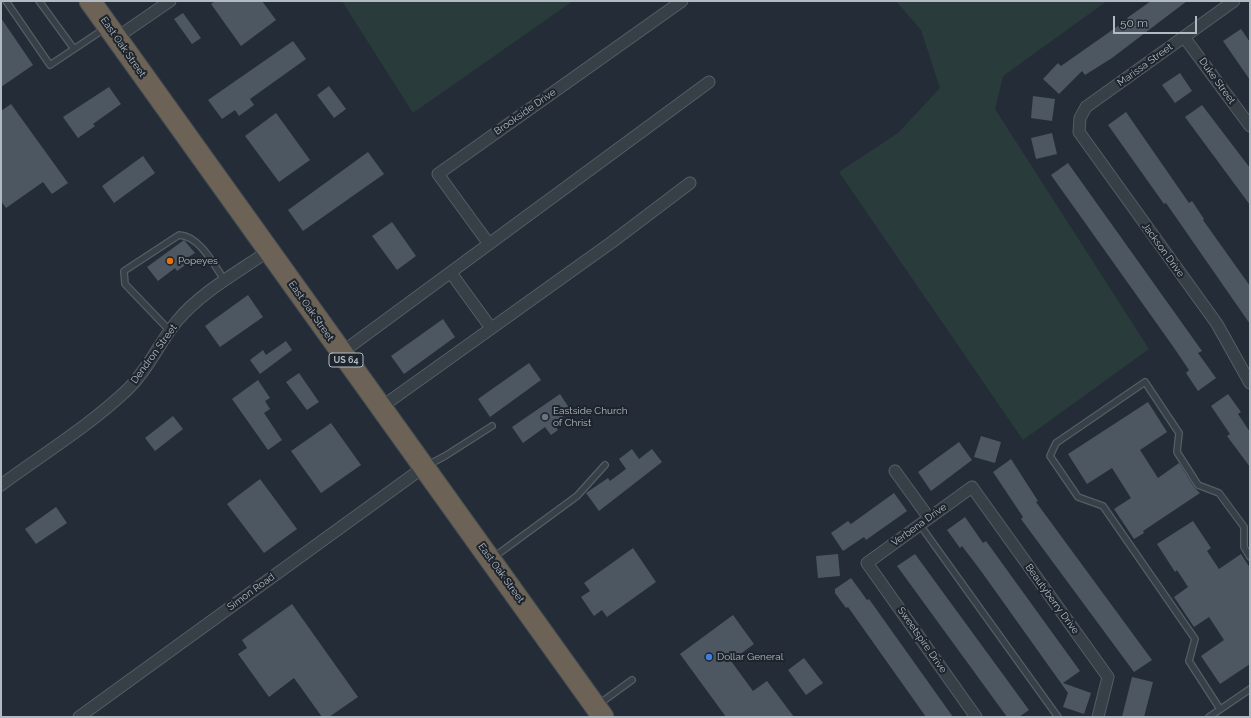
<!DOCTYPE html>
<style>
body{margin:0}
#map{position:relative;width:1251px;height:718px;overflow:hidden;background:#242d37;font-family:Raleway,sans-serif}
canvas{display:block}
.frame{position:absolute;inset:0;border:2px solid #b2bac3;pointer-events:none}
.scale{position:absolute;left:1113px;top:16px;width:84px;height:18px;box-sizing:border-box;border:2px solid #b2bac3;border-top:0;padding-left:5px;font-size:12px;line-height:14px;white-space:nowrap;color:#b2bac3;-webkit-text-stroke:3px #1d242c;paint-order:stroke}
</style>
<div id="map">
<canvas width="1251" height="718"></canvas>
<div class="frame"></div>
<div class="scale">50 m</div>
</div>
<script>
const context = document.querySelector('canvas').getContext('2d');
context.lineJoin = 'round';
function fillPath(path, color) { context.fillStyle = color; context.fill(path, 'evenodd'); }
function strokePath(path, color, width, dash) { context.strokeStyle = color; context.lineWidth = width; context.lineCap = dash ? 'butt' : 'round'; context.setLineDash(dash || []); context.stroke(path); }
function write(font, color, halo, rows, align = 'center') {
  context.font = font + ' Raleway,sans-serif'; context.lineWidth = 4; context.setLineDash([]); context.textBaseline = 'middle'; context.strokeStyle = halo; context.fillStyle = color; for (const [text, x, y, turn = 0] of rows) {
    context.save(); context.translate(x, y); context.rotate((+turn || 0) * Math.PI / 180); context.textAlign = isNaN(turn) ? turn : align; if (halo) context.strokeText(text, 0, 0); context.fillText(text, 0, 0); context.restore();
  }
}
fillPath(new Path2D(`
 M342,1H573L413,113Z
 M896,1H1107L1003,76L995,109L1149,349L1023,440L839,172L898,133L940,88L921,30Z`), '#293b3a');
fillPath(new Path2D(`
 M215,1H262L276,20L241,46L211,4Z
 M1151,1H1187L1112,58L1085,75L1082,71L1059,94L1043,79L1058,63L1061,66L1128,19L1127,18Z
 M183,13L201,38L192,44L174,19Z
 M1,18L33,65L1,87Z
 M1241,29L1250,42V80L1223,41Z
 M293,41L306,59L250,99L254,105L239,116L235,110L222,119L208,100Z
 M1180,73L1192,91L1175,103L1162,85Z
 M329,86L346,109L334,118L317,95Z
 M109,87L121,104L93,124L95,126L78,138L63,117Z
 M1033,96L1055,99L1052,121L1031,118Z
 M11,104L68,183L52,194L43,182L6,208L1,201V111Z
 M1202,105L1250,168V205L1185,117Z
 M1126,112L1189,203L1192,201L1204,219L1203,220L1250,286V324L1166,203L1164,204L1108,125Z
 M276,113L310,160L279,182L245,136Z
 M1052,133L1057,154L1036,159L1031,138Z
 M368,152L384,174L303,231L288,210Z
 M143,156L155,173L114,203L102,186Z
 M1068,163L1202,351L1198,353L1216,378L1198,391L1186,373L1189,370L1172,345L1051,175Z
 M392,222L416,256L397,270L372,236Z
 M184,240L195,253L185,259L188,263L177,271L175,268L158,281L147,267Z
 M248,295L263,317L220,347L205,326Z
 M443,319L455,337L404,374L391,356Z
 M286,341L292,350L260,374L250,360L263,350L266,355Z
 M529,363L541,380L490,417L478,399Z
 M299,373L319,402L307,410L286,382Z
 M258,380L270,398L265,401L270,409L264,413L282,440L268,450L232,399Z
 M560,394L571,411L553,423L558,430L551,435L545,427L523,443L512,427Z
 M1228,394L1241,412L1238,414L1250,432V467L1227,436L1230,434L1211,406Z
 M1148,402L1167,432L1140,450L1158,478L1179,463L1194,487L1200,493L1143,531L1144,533L1134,539L1114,509L1131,498L1112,468L1087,484L1068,454Z
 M173,416L183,429L155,451L145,438Z
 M331,423L361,465L321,493L291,451Z
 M981,436L1001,442L995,463L974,457Z
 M959,442L972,460L931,491L918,472Z
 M632,449L639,459L652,449L662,462L599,511L586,493L608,478L610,481L626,469L619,459Z
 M1011,459L1038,501L1036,502L1152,660L1134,672L1021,519L1023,517L993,472Z
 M260,479L297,529L264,553L227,504Z
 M894,493L907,511L866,540L864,537L843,551L831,533L848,521L851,524Z
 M56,507L67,523L36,544L25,529Z
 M965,517L983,543L986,541L1080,671L1063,683L1091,693L1084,714L1063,707L1068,693L981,571L962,546L960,548L947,530Z
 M1193,521L1211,548L1207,551L1219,569L1241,554L1250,568V664L1220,684L1201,656L1224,640L1209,617L1194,627L1174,597L1188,587L1177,570L1175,572L1157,544Z
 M633,548L656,582L607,617L602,610L594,616L581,597L590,591L584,583Z
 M838,554L840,576L818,578L816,556Z
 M915,554L1029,710L1019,717H1007L897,566Z
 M851,578L867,600L869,599L953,717H926L848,607L846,608L835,593V589Z
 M292,604L358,697L329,717H322L294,678L269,697L238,654L247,648L242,640Z
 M733,615L754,644L731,661L753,691L767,681L794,717H726L680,654Z
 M804,658L823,683L806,695L788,670Z
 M1132,677L1153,682L1144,717H1122Z`), '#4d5762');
const lane = new Path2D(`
 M6,1L50,65L104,29
 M39,1L74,49
 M170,331L125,284L124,271L179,235C200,236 214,265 225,281
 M428,465L445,456L492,426
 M920,525L1058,717
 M494,557L577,496L605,465
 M599,704L632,680
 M1220,709L1189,661L1195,639L1103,506L1078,497L1050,456L1056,443L1145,382L1179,433L1177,452L1198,485L1219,493L1244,527V547L1250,557
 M1209,717L1250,689`);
const street = new Path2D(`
 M1234,1L1086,107L1080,118L1079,132L1217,324L1250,383
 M1184,37L1250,126
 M116,38L170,1
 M489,244L438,174L682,1
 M451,273L491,328
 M341,353L709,82
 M380,408L612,242L690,183
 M895,471L929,518
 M1,485C43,454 89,426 127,390C148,370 159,343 177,321C201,292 237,273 268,251
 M79,717L424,467
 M976,717L867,563L972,487L1108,677L1098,717`);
const highway = new Path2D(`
 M90,1L603,717`);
strokePath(lane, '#555d65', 8);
strokePath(street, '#555d65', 13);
strokePath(highway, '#424a52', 23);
strokePath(lane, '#373f47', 5.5);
strokePath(street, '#373f47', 11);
strokePath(highway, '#6c6255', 21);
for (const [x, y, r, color] of [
 [170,261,4,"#e8710a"],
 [545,417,4,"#6b7280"],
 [709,657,4,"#3f7fe0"]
]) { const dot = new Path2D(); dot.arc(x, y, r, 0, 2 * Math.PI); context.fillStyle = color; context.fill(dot); strokePath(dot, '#1d242c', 1.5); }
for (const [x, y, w] of [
 [346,360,34]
]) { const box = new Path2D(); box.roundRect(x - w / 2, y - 7, w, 14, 3); context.fillStyle = '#1d242c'; context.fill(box); strokePath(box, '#b2bac3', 1); }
write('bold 9px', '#b2bac3', null, [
 ["US 64",346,360]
]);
write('10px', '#b2bac3', '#1d242c', [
 ["East Oak Street",123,47,55],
 ["Marissa Street",1145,65,-36],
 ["Duke Street",1217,81,54],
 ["Brookside Drive",525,112,-35],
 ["Jackson Drive",1163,250,54],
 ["East Oak Street",311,311,55],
 ["Dendron Street",154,354,-54],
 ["Verbena Drive",919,525,-36],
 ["East Oak Street",501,573,54],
 ["Simon Road",251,592,-36],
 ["Beautyberry Drive",1052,599,54],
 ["Sweetspire Drive",922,640,55]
]);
write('10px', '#b2bac3', '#1d242c', [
 ["Popeyes",178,261],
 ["Eastside Church",553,411],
 ["of Christ",553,423],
 ["Dollar General",717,657]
], 'left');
</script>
